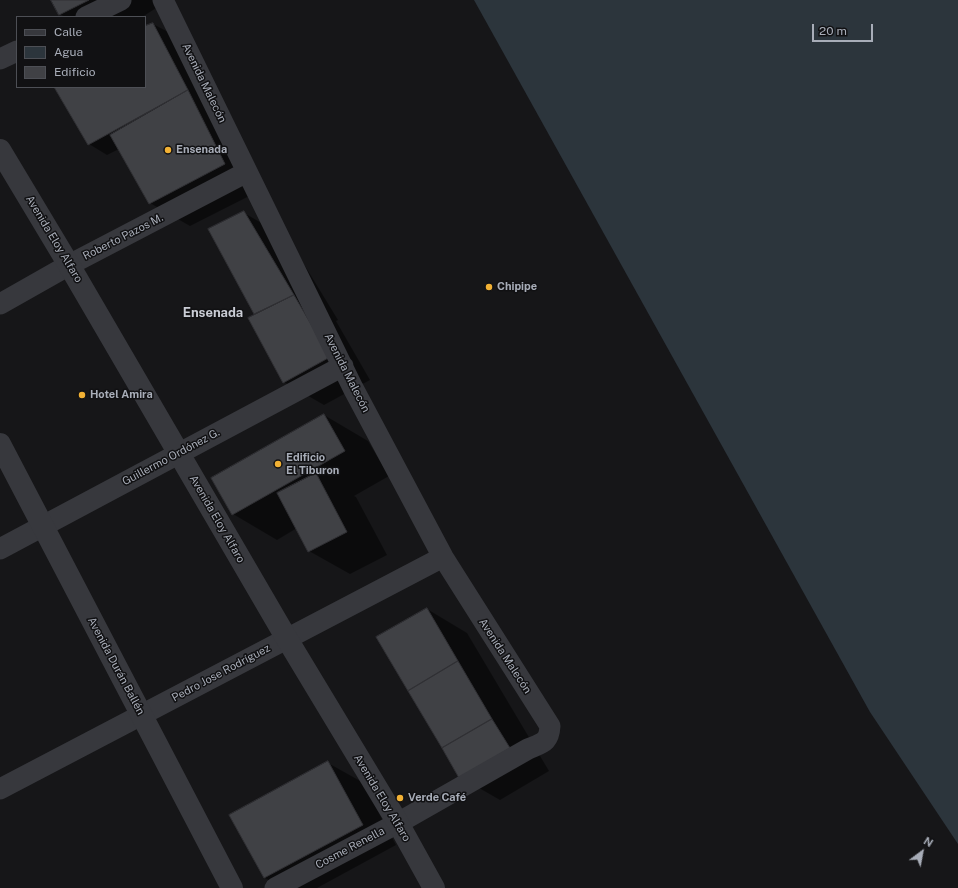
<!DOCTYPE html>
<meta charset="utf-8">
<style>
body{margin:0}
#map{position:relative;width:958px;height:888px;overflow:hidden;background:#161618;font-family:"Public Sans",sans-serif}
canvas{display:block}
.legend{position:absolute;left:16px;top:16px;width:130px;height:72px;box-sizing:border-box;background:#111113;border:1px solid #4d4f55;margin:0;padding:5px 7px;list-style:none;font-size:12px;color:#a8adb8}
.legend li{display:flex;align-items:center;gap:8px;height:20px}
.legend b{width:20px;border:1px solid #4d4f55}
.north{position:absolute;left:902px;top:832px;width:40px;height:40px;-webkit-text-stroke:3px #111113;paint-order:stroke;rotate:32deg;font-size:11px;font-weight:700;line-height:16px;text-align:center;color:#a8adb8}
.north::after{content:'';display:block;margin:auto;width:14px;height:18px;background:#a8adb8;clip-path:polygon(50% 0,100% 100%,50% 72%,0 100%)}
.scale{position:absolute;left:812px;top:24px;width:61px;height:18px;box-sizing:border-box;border:2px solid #a8adb8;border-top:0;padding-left:5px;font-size:12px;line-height:14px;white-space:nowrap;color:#a8adb8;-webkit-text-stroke:3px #111113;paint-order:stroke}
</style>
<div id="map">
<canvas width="958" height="888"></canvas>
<ul class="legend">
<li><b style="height:5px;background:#37383d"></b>Calle</li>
<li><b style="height:11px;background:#2c353c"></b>Agua</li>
<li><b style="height:11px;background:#404145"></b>Edificio</li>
</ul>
<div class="north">N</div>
<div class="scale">20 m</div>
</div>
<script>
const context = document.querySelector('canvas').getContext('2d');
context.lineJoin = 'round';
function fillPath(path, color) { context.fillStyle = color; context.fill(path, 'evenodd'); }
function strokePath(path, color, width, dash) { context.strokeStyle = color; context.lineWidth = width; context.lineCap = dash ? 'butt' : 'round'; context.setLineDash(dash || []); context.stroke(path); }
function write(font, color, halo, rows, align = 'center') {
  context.font = font + ' "Public Sans",sans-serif'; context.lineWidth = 3; context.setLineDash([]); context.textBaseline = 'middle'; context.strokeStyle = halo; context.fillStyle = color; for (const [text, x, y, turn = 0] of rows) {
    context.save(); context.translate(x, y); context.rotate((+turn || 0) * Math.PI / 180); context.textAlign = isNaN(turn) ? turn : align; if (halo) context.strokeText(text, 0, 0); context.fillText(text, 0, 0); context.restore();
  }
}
fillPath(new Path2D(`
 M474,0H958V844L870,712Z`), '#2c353c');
fillPath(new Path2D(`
 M52,0H169L142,17H65L60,14Z
 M153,24L172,34L265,188L190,226L150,203L119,149L107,155L89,144L56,87H145V28Z
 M244,213L288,238L338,320L336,321L370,380L324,405L284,382L257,315L255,313Z
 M324,415L368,441L389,476L354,496L356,497L387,555L350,574L309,551L297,528L277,540L233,514Z
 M427,609L467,633L549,771L500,800L460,777Z
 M328,763L362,782L396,845L317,888H283L265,878L231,815Z`), '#0007');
const building = new Path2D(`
 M51,0H89L59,15Z
 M153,23L188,90L88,145L54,87H145V26Z
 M188,90L225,164L149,204L110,135Z
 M244,211L294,295L254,314L208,229Z
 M294,295L330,357L283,383L248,318Z
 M324,414L345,451L232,515L211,478Z
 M316,473L347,532L308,552L277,493Z
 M427,608L458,661L408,691L376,637Z
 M458,661L492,719L442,748L408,691Z
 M492,719L510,748L459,778L442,748Z
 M328,761L363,825L264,878L229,815Z`);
fillPath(building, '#404145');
strokePath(building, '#303034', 1);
strokePath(new Path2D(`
 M163,0L353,388L443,557L550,726C549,743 542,743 528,749L398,823L275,888
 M86,17L121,0
 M0,59L17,51
 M0,304L69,265L247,172
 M0,549L343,366
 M0,789L443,557`), '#37383d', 21);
strokePath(new Path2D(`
 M0,150L69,265L287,639L398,823L434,888
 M0,444L232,888`), '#37383d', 22);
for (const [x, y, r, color] of [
 [168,150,4,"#f2b134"],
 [489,287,4,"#f2b134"],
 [82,395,4,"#f2b134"],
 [278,464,4,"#f2b134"],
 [400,798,4,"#f2b134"]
]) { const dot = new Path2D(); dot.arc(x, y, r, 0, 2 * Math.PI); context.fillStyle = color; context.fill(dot); strokePath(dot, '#111113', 1.5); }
write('11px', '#a8adb8', '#111113', [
 ["Avenida Malecón",204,83,64],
 ["Roberto Pazos M.",123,237,-27],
 ["Avenida Eloy Alfaro",54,239,59],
 ["Avenida Malecón",347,373,63],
 ["Guillermo Ordónez G.",171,457,-28],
 ["Avenida Eloy Alfaro",217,519,60],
 ["Avenida Malecón",505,656,57],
 ["Avenida Durán Ballén",116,666,62],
 ["Pedro Jose Rodríguez",221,673,-28],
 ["Avenida Eloy Alfaro",382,798,59],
 ["Cosme Renella",350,848,-28]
]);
write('bold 11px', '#a8adb8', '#111113', [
 ["Ensenada",176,150],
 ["Chipipe",497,287],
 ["Hotel Amira",90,395],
 ["Edificio",286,458],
 ["El Tiburon",286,471],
 ["Verde Café",408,798]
], 'left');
write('bold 13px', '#c9ccd4', '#111113', [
 ["Ensenada",213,313]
]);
</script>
